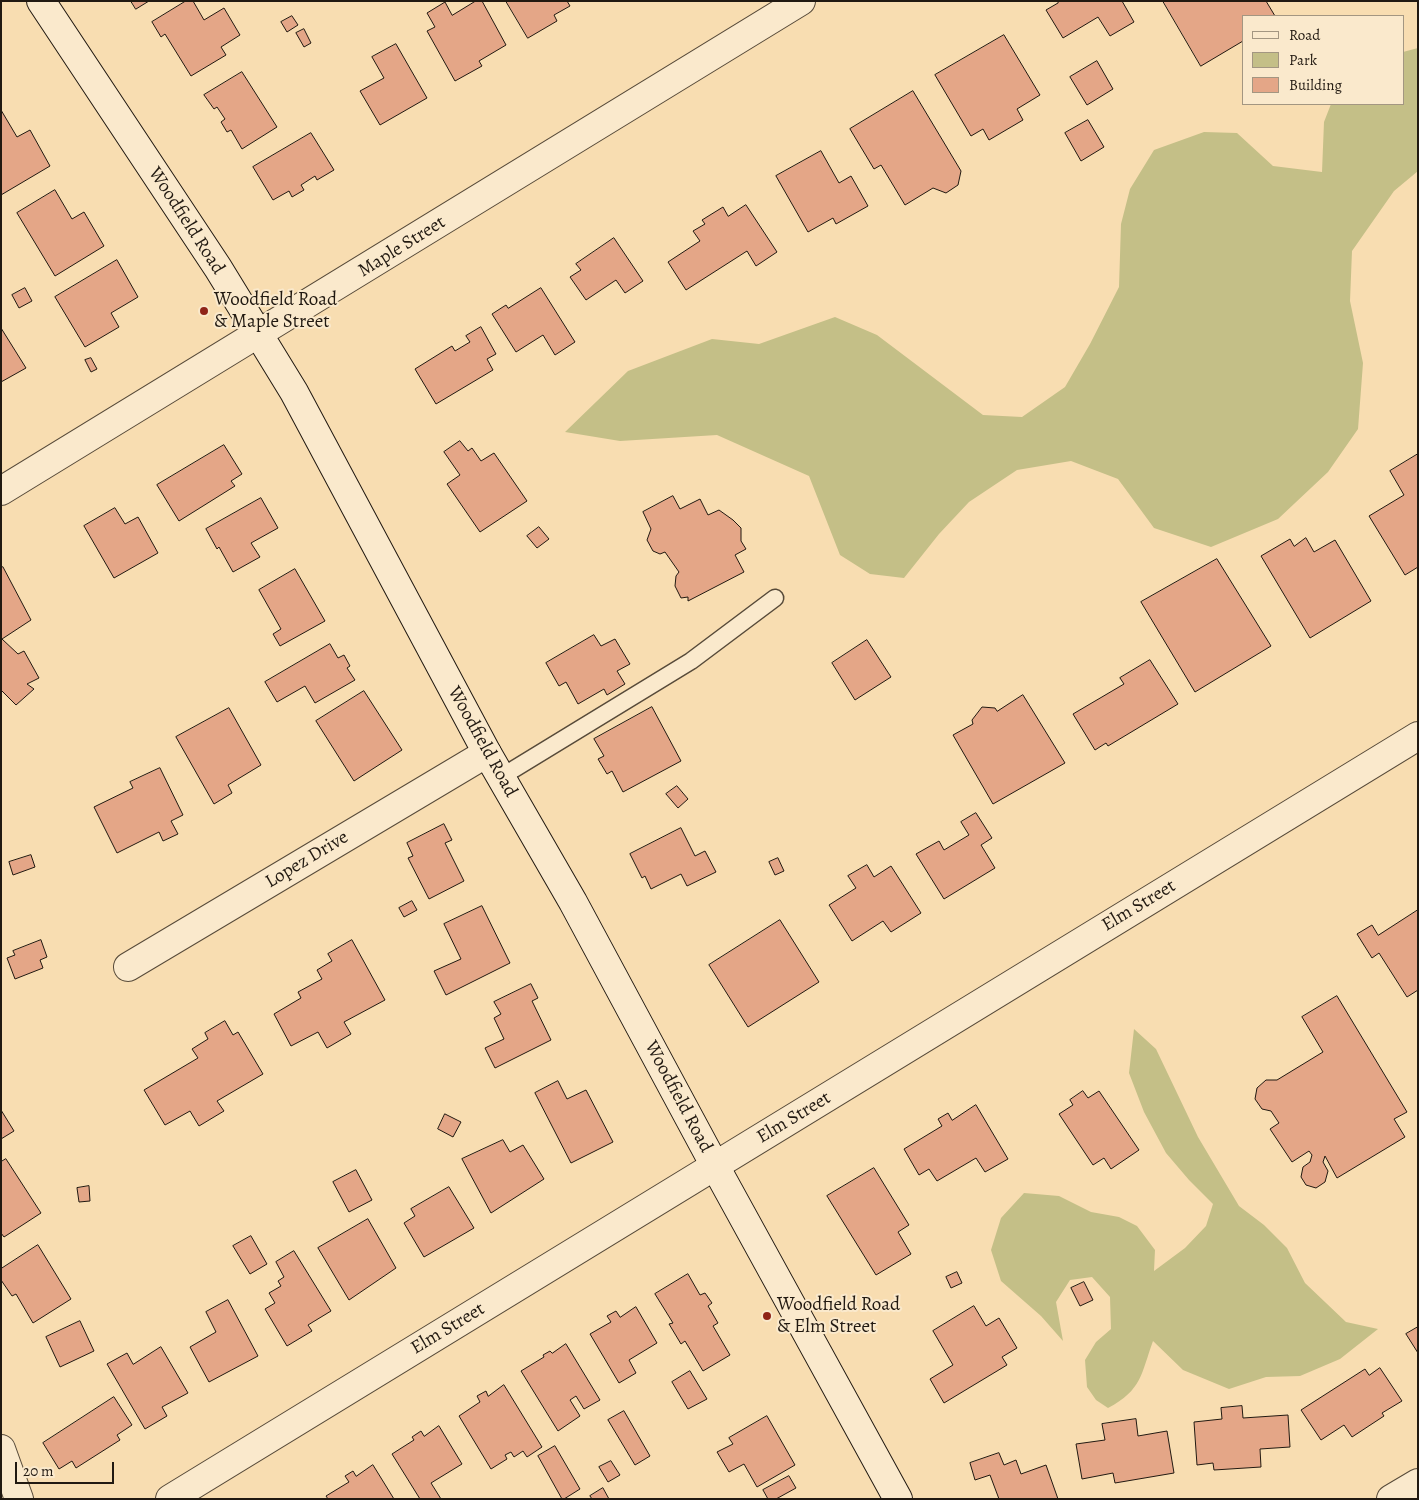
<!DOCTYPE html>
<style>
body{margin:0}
#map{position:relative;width:1419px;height:1500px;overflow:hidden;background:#f8ddb1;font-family:Alegreya,serif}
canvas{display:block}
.frame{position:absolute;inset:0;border:2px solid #211911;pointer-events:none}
.legend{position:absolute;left:1242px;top:15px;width:162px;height:90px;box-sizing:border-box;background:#fae9cc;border:1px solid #a39681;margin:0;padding:6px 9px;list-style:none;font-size:15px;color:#211911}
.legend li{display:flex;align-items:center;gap:10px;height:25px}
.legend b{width:25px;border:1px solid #a39681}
.scale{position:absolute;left:15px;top:1462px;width:99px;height:22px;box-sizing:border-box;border:2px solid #211911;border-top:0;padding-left:6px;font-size:15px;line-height:18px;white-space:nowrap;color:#211911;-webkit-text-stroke:4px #fae9cc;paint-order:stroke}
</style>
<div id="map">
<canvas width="1419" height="1500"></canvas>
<div class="frame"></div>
<ul class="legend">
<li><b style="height:6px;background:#fae9cc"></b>Road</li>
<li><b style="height:14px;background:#c4bf87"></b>Park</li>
<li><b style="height:14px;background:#e4a687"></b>Building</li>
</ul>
<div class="scale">20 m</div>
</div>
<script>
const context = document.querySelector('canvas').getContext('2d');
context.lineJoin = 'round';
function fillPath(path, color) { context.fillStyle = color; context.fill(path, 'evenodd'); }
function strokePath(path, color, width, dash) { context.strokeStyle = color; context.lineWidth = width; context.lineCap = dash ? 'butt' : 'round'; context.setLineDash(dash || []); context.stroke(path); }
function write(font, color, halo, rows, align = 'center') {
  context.font = font + ' Alegreya,serif'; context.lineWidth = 4; context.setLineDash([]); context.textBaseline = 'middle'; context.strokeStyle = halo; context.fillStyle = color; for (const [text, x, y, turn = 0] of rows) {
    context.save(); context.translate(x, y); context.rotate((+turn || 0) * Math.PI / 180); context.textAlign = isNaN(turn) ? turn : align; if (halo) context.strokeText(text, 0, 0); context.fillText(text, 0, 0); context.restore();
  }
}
fillPath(new Path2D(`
 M1418,48V171L1394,191L1352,251L1350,301L1363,363L1358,429L1328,472L1278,519L1211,547L1154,528L1118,479L1071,461L1017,470L969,502L939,534L904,578L870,574L840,555L809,476L717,435L620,441L565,432L628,371L712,339L759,344L835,317L877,335L983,415L1022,417L1065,387L1090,344L1119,287L1121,224L1130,189L1154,150L1204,132L1237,133L1273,166L1322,172L1324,122L1331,104H1403V52Z
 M1134,1029L1156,1049L1198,1137L1239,1206L1264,1225L1287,1248L1305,1283L1346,1322L1378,1329L1340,1359L1300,1376L1266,1377L1229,1389L1183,1370L1153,1341C1141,1374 1142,1390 1108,1408L1096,1400L1087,1387L1085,1360L1096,1342L1111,1329L1110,1297L1092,1277L1070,1280L1056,1302L1063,1341L1041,1316L1001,1281L991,1250L1001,1218L1024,1193L1059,1196L1091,1212L1119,1217L1137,1226L1155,1250L1154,1271L1185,1248L1206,1226L1213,1204L1189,1180L1166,1153L1144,1112L1129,1073Z`), '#c4bf87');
const building = new Path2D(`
 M131,1H149L136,9Z
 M186,1H193L204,20L224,8L240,35L221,47L226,55L191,76L165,34L161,37L152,22Z
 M476,1H482L506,45L479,61L482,66L455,81L427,31L435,27L427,13L445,2L452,15Z
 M506,1H567L570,6L554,15L557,21L528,38Z
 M1057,1H1122L1134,22L1110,36L1098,17L1063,38L1046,10L1058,3Z
 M1163,1H1266L1275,16H1243V41L1201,66Z
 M292,16L298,25L287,32L281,22Z
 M304,29L311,43L304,47L296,33Z
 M1004,35L1040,95L1017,109L1023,120L989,140L983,129L971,136L935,75Z
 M396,44L427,98L380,125L360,91L384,78L372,57Z
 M1097,61L1113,89L1087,105L1070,77Z
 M242,72L277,127L242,149L231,130L227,132L221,122L225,119L217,107L214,109L204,95Z
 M913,91L961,171L958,185L946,193L933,188L905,205L881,165L874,169L850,129Z
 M1,110L17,137L30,130L50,166L1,195Z
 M1088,120L1104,147L1081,161L1065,133Z
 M311,133L334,170L317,180L315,176L301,185L304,190L292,197L289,191L273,200L253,167Z
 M821,151L839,183L851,176L868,206L836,224L833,218L808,232L776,176Z
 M55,190L72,219L84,212L104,246L55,276L17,213Z
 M746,205L777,252L756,266L747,251L686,290L668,262L700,241L693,231L705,224L702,220L723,207L728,216Z
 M614,238L643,281L625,293L616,280L586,300L570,277L581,270L576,264Z
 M117,260L138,297L111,313L119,327L85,347L55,297Z
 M25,288L32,301L19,308L12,295Z
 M541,288L575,342L555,355L543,335L516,352L492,314L506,305L508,308Z
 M481,327L496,354L487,359L493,370L436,404L415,369L452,346L455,351L470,342L466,336Z
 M1,328L26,368L1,382Z
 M91,358L97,369L91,372L85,360Z
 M460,441L468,451L472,448L481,461L494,453L527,501L480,532L447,484L460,475L444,452Z
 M224,445L242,474L231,481L235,486L179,521L157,485Z
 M1418,454V567L1405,575L1369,516L1404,495L1390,471Z
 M673,496L680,509L700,499L708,515L719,510L733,520L741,528V541L746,549L735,555L744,572L688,601V597L681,598L675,586L676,576L679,572L665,552L660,554L653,551L647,540L651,529L643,512Z
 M261,498L278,528L251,543L260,557L233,572L219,547L217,549L206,529Z
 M115,508L125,524L138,517L158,553L114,578L84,526Z
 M539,527L549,539L537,548L527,536Z
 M1306,538L1314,552L1335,540L1371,601L1310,638L1261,556L1290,539L1294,546Z
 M1217,559L1271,646L1195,692L1141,602Z
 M3,567L31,620L2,639L18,654L24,651L39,678L27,684L34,689L16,705L1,690V568Z
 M295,569L325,621L280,646L273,634L281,629L259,590Z
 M594,635L601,646L615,639L630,664L617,671L625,684L607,695L604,689L578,704L566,682L559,686L546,663Z
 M867,640L891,677L855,700L832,663Z
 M330,644L338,658L344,655L350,666L347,668L355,680L315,703L305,686L277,702L265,682Z
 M1150,660L1178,704L1108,746L1106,743L1095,750L1073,714L1124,684L1120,678Z
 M364,691L402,750L354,781L316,721Z
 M1023,695L1065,763L993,804L953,735L973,724L972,720L982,707L995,708L997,711Z
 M652,707L681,761L623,792L612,771L607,774L598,759L604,756L594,739Z
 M229,708L261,765L228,785L232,793L214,804L176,737Z
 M160,768L183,815L171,821L178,834L163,841L159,832L117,853L94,807L133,788L130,782Z
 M677,786L688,799L678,808L666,794Z
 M976,813L992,838L981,845L995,868L944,899L916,854L939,841L944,850L969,835L961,822Z
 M444,824L452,840L445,843L464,881L429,899L408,858L413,856L407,843Z
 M681,828L695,856L705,851L716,872L687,886L681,874L651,889L645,876L642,878L630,854Z
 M31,855L35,867L13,875L9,862Z
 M778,858L784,871L775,875L769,862Z
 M867,865L874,877L891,866L921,913L891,932L883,921L852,941L829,905L856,888L848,876Z
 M412,901L417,910L404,917L399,908Z
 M482,906L510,963L446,995L434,971L461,959L444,924Z
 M1418,910V990L1407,997L1379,953L1372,958L1357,934L1372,925L1378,935Z
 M780,920L819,982L748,1027L709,965Z
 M41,940L47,957L40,960L43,968L15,979L7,958L15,955L13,951Z
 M352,940L385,1000L344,1022L351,1034L327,1048L318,1032L291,1046L274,1014L301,998L298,992L322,979L317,970L332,961L328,954Z
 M531,984L538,998L532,1001L551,1040L495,1068L485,1048L504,1039L494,1018L501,1014L494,1002Z
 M1337,996L1407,1112L1394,1119L1405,1137L1337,1178L1325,1156L1323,1162L1328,1171L1325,1182L1316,1188L1306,1185L1301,1177L1303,1167L1310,1162L1312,1155L1309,1151L1292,1162L1270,1129L1279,1123L1271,1111L1262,1109L1255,1099L1257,1088L1266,1080H1277L1323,1052L1302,1017Z
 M225,1021L233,1035L238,1032L263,1074L217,1101L224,1111L199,1126L190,1111L165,1125L144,1090L198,1058L192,1049L208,1039L205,1033Z
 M558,1081L567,1099L586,1090L613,1142L571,1163L535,1093Z
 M1083,1091L1088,1098L1099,1091L1139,1150L1111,1169L1104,1158L1093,1165L1059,1114L1073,1105L1070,1100Z
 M976,1105L1008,1159L985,1172L976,1158L937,1181L929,1169L919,1175L904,1149L942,1126L938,1119L948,1113L952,1120Z
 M1,1110L14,1131L1,1139Z
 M445,1114L461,1122L453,1137L438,1129Z
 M503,1140L510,1152L523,1145L544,1179L491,1213L462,1159Z
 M6,1159L41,1213L4,1237L1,1233V1162Z
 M874,1168L909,1225L898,1232L911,1254L876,1275L827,1196Z
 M356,1170L372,1200L349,1212L333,1182Z
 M89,1186L90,1201L79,1202L77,1188Z
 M449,1187L474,1228L424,1257L404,1223L415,1216L411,1209Z
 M368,1219L396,1268L349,1300L318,1248Z
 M251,1236L267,1264L250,1274L233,1246Z
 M38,1245L71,1299L33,1323L16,1294L12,1296L1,1280V1269Z
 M294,1251L331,1311L308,1325L312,1331L287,1346L265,1309L275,1303L269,1293L281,1286L278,1281L284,1277L276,1262Z
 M957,1272L962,1283L951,1288L946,1277Z
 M688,1274L700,1295L705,1293L712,1303L708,1306L718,1323L713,1326L730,1355L703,1371L685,1341L681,1344L669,1324L673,1323L655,1294Z
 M1084,1282L1093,1300L1080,1306L1071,1288Z
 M228,1300L258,1356L209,1382L190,1347L216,1332L206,1312Z
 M974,1306L986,1326L999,1318L1017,1348L1002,1357L1007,1365L944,1403L930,1379L953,1365L933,1331Z
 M636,1307L657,1343L629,1360L636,1373L619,1383L590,1334L611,1322L607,1316L616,1311L620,1317Z
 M80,1321L94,1351L60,1367L46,1337Z
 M1418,1327V1353L1406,1334Z
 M566,1344L600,1400L584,1409L576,1396L570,1400L580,1416L558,1431L521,1371L544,1357L543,1355L550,1351L552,1353Z
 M161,1347L188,1393L162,1407L167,1416L145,1429L107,1364L127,1353L133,1364Z
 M1380,1368L1402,1401L1382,1413L1384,1416L1352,1437L1344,1425L1321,1440L1301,1410L1365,1369L1369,1375Z
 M690,1371L707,1399L688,1409L672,1382Z
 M504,1385L542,1447L527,1457L523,1451L514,1457L511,1452L505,1455L507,1459L491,1469L459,1416L480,1402L477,1396L486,1391L488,1396Z
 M114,1397L132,1425L117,1435L120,1440L76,1468L72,1461L59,1469L43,1443Z
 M1242,1406L1243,1418L1288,1415L1290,1447L1260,1449L1261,1467L1214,1470L1213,1463L1197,1465L1194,1422L1222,1419L1221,1408Z
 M624,1411L650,1456L635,1465L608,1420Z
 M767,1416L795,1465L757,1487L744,1464L729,1472L717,1452L733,1444L729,1438Z
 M1136,1419L1138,1436L1167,1431L1174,1473L1115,1483L1113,1473L1082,1479L1076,1444L1105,1440L1102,1424Z
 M439,1426L462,1464L431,1483L441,1499H420L392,1454L414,1440L412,1437L421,1431L424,1436Z
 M555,1446L580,1489L564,1499H562L538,1456Z
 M999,1453L1004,1465L1016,1460L1021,1474L1046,1465L1058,1499H999L990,1475L975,1480L970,1463Z
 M611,1461L620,1475L608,1482L599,1467Z
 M373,1465L394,1499H328L326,1496L349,1482L345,1476L353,1471L356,1476Z
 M789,1476L796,1488L776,1499H768L763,1490Z
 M603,1488L609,1499H592L590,1496Z`);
fillPath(building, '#e4a687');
strokePath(building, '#211911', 1);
const service = new Path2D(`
 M501,777L691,661L775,598`);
const minor = new Path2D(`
 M1,491L801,1
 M128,967L487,753
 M1,1449L19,1499
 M170,1499L1418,736
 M1391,1499L1418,1483`);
const secondary = new Path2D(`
 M41,1L218,268L294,392L487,753L573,902L715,1166L898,1499`);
strokePath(service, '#574a39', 19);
strokePath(minor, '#574a39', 30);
strokePath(secondary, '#211911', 30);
strokePath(service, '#fae9cc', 16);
strokePath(minor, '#fae9cc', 28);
strokePath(secondary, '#fae9cc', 28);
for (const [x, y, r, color] of [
 [204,311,5,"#8f2418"],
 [767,1316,5,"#8f2418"]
]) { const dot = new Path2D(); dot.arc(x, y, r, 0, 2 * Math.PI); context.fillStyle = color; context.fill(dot); strokePath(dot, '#fae9cc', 2); }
write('19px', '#211911', '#fae9cc', [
 ["Woodfield Road",186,221,57],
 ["Maple Street",402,247,-32],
 ["Woodfield Road",482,742,61],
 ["Lopez Drive",307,860,-31],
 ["Elm Street",1139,906,-31],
 ["Woodfield Road",678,1097,62],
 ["Elm Street",794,1118,-31],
 ["Elm Street",448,1329,-31]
]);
write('19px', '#211911', '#fae9cc', [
 ["Woodfield Road",214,300],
 ["& Maple Street",214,322],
 ["Woodfield Road",777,1305],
 ["& Elm Street",777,1327]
], 'left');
</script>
